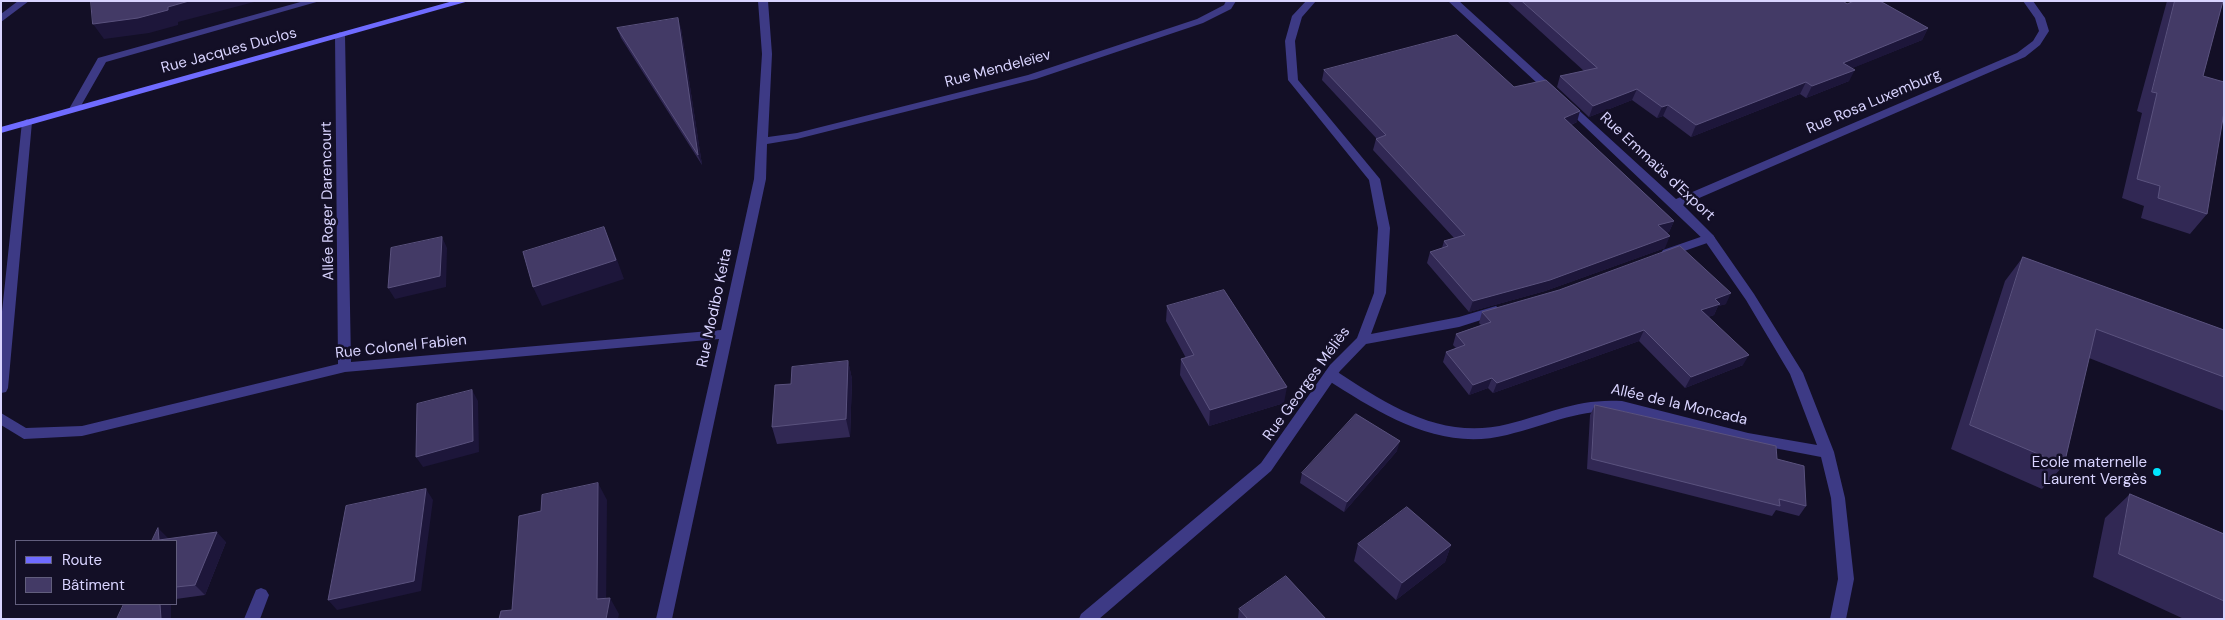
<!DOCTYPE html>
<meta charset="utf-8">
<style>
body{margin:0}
#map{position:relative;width:2225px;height:620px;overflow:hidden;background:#130f26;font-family:"DM Sans",sans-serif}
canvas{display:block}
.frame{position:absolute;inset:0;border:2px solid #d9d4ff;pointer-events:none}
.legend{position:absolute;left:15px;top:540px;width:162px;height:65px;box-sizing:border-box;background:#130f26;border:1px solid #625e7d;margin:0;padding:6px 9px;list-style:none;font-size:15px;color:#d9d4ff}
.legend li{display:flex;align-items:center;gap:10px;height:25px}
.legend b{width:25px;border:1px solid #625e7d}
</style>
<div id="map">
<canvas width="2225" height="620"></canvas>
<div class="frame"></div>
<ul class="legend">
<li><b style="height:6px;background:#6f6bff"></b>Route</li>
<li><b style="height:14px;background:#433a66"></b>Bâtiment</li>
</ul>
</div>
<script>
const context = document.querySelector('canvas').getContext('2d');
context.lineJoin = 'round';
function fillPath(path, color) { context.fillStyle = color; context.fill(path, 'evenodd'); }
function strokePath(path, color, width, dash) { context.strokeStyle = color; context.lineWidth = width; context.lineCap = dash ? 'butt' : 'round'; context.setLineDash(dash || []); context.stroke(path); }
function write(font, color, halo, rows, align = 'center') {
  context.font = font + ' "DM Sans",sans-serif'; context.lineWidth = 5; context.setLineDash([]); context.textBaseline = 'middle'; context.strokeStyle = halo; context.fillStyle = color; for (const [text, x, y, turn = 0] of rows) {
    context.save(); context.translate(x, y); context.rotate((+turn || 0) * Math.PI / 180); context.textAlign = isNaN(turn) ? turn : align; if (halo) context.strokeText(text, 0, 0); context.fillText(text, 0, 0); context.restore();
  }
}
fillPath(new Path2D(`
 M304,1H320L106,62L78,111H70L69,109L98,58Z
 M1306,1H1316L1302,17L1295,41L1298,80L1380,179L1390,228L1386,293L1371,334L1459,317L1496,306L1502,311L1500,314L1459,327L1366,344L1340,371L1271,471L1099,619H1079L1081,614L1261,463L1330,365L1357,338L1374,293L1378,228L1369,180L1288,80L1285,41L1292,16Z
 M1709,234L1713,235L1715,238L1713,241L1667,257L1661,253L1663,250Z`), '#3d3a85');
fillPath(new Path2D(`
 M18,1H29L1,22V14Z
 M758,1H768L772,54L768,137L797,133L1028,75L1197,19L1224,5L1226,1H1236L1231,9L1203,23L1036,79L797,139L767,144L766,179L672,619H656L719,339L345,372L82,436L24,439L1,425V413L26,428L82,426L338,364L335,35L340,32L345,35L351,362L721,330L754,179L762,54Z
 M1448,1H1459L1557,90V94H1549Z
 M2023,1H2033L2045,18L2049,31L2040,45L2025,57L1683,205L1713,235L1754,294L1803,373L1834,452L1845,498L1854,579L1846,619H1830L1838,579L1831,498L1821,457L1748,443L1622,411C1578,409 1548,425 1507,435C1439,452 1381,414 1326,379L1324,375L1326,371H1336C1388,405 1442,441 1508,424C1548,414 1578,398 1622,401L1748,433L1817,445L1790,374L1746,300L1705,241L1563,106L1564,104H1572L1676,199L2017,53L2033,41L2039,31L2035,18Z
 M27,119L32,122L8,388L6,392L1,393V321L22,122Z
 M261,588L266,590L269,595L260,619H244L256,590Z`), '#3d3a85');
fillPath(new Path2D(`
 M453,1H469L1,133V127Z`), '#6f6bff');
fillPath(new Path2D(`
 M1507,1H1843L1847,4L1928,28L1922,40L1852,68L1849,81L1806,98L1800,94L1691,137L1663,116L1657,118L1632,100L1589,117L1557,87L1560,76L1584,71Z
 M2167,1H2223L2203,76L2207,214L2190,234L2141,218L2144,206L2122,198L2142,113L2137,111Z
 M617,28H681L702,165L621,38Z
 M1324,70L1514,87L1577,122L1571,125L1674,221L1669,232L1666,233L1665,248L1545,291L1469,312L1427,263L1430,252L1442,248L1444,241L1454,238L1373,150L1376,139V138L1322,80Z
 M2023,257L2224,330V411L2089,358L2064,465L2042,489L1951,449L2005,281Z
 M1726,304L1718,306L1714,315L1708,317L1743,365L1685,388L1639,341L1493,393L1488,388L1469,395L1443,362L1446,352L1456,348L1453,345L1456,334L1481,325L1479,323L1482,312Z
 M1167,306L1284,403L1209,426L1180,375L1181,359L1186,358L1166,321Z
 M848,361L852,379L850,437L777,444L772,427L791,384Z
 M1595,405L1777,459L1806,506L1799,516L1776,510L1772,516L1587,469L1590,415Z
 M1397,451L1344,512L1300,483L1302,473Z
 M2130,494L2224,534V619H2184L2093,577L2105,518Z
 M168,538V539L226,542L205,595L176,599V541H152Z
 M1358,544L1451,545L1445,562L1396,600L1354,561Z
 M1239,609L1326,619H1238Z`), '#312854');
fillPath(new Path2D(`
 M189,1H258L178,22V25L149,33L104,39L93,24Z
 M678,18L681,28L702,165L698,155Z
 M1928,28L1922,40L1838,74L1843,63Z
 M1855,70L1849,81L1806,98L1812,86Z
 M1806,82L1800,94L1691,137L1696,125Z
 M1637,89L1632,100L1589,117L1593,106Z
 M1668,105L1663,116L1657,118L1662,107Z
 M1580,111L1577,122L1560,129L1564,118Z
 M1674,221L1669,232L1653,237L1658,225Z
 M604,227L612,246L624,279L542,306L533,287Z
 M1670,236L1665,248L1545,291L1469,312L1473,301Z
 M442,237L447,248L446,287L395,299L388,288Z
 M1731,293L1726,304L1718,306L1714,315L1696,321L1701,310L1715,299Z
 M1644,330L1639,341L1493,393L1497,383Z
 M1749,355L1743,365L1685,388L1691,377Z
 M848,361L852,379L850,437L846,419Z
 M1492,378L1488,388L1469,395L1473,385Z
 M1287,387L1284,403L1209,426L1210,410Z
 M472,390L478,401L479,452L423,467L416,457Z
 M1400,441L1397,451L1344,512L1347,502Z
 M598,483L607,500L606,615L597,599Z
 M426,489L433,500L421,591L337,610L328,600Z
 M158,528L168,538L169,541L159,540Z
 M217,532L226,542L205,595L195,585Z
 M1451,545L1445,562L1396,600L1402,583Z
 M610,598L619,614L618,619H606Z
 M160,604H171V619H161Z`), '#1d163a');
const building = new Path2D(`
 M91,1H189L168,7V10L138,18L93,24Z
 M1522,1H1843L1847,4L1854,1H1880L1928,28L1843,63L1855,70L1812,86L1806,82L1696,125L1668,105L1662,107L1637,89L1593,106L1560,76L1597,68Z
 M2175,1H2223L2203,76L2224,82V112L2207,214L2158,198L2160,186L2137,179L2157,93L2152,92Z
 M678,18L698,155L617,28Z
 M1457,35L1514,87L1546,80L1580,111L1564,118L1674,221L1658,225L1670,236L1550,280L1473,301L1430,252L1448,246L1444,241L1465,235L1376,139L1386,135L1324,70Z
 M604,227L616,260L533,287L523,252Z
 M442,237L440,276L388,288L391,248Z
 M1680,246L1731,293L1715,299L1720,304L1701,310L1749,355L1691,377L1644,330L1497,383L1492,378L1473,385L1446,352L1465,345L1456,334L1491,322L1482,312L1559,290Z
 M2023,257L2224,330V377L2096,329L2064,465L1970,425Z
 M1224,290L1287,387L1210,410L1181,359L1194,355L1167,306Z
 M848,361L846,419L772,427L775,385L791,384L792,367Z
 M472,390L473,441L416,457L417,404Z
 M1595,405L1776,446L1777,459L1804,466L1806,506L1779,499L1780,506L1592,459Z
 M1356,414L1400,441L1347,502L1302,473Z
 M598,483L597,599L610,598L606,619H499L501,611L512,610L519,516L541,511L542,495Z
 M426,489L414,581L328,600L346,506Z
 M2130,494L2224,534V601L2119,554Z
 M1407,507L1451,545L1402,583L1358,544Z
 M158,528L159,540L217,532L195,585L176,587V541H152Z
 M1286,576L1326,619H1248L1239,609Z
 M124,604H160L161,619H117Z`);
fillPath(building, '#433a66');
strokePath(building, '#5a527e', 1);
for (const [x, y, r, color] of [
 [2157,472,5,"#00e5ff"]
]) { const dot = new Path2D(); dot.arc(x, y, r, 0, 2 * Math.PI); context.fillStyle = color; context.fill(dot); strokePath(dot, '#130f26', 2); }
write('15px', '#d9d4ff', '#130f26', [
 ["Rue Jacques Duclos",229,51,-15],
 ["Rue Mendeleïev",998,69,-15],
 ["Rue Rosa Luxemburg",1874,102,-23],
 ["Rue Emmaüs d'Export",1657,167,43],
 ["Allée Roger Darencourt",328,201,-91],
 ["Rue Modibo Keita",715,308,-78],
 ["Rue Colonel Fabien",401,347,-6],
 ["Rue Georges Méliès",1307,384,-54],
 ["Allée de la Moncada",1679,405,13]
]);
write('15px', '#d9d4ff', '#130f26', [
 ["Ecole maternelle",2147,463],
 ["Laurent Vergès",2147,480]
], 'right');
</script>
